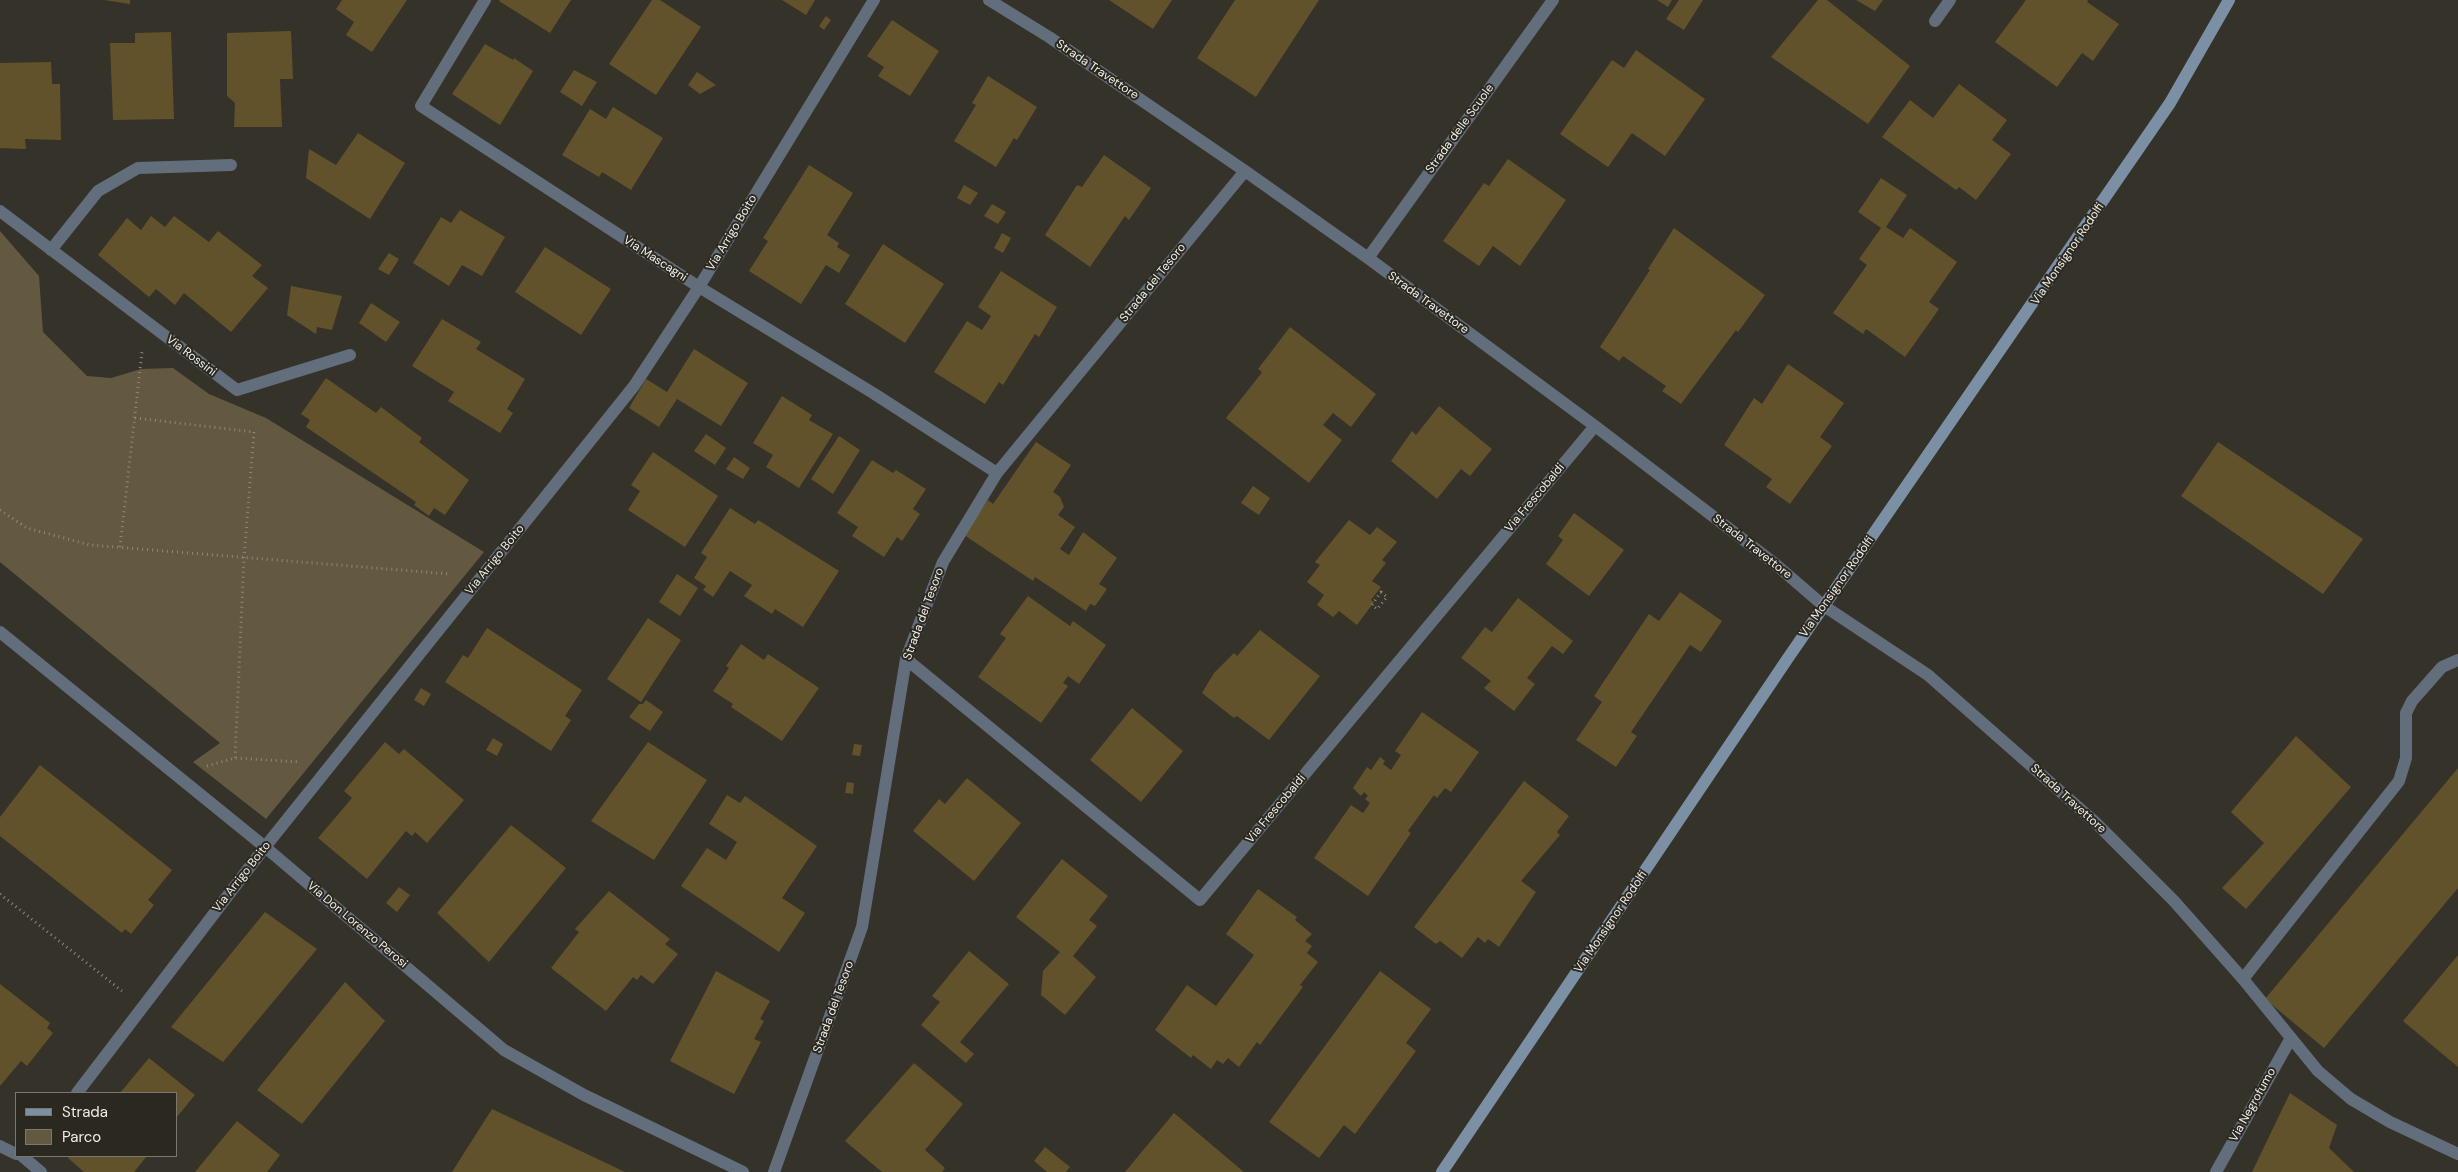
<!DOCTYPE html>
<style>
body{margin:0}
#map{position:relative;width:2458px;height:1172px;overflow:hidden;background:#35322a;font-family:"DM Sans",sans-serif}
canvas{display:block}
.legend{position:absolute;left:15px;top:1092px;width:162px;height:65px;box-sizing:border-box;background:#2b2820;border:1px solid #7a7770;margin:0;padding:6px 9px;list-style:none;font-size:15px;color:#f0eee8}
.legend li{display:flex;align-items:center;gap:10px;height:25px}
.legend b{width:25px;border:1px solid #7a7770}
</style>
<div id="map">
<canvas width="2458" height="1172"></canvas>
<ul class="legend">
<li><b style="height:6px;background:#7c90a5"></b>Strada</li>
<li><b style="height:14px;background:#635840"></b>Parco</li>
</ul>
</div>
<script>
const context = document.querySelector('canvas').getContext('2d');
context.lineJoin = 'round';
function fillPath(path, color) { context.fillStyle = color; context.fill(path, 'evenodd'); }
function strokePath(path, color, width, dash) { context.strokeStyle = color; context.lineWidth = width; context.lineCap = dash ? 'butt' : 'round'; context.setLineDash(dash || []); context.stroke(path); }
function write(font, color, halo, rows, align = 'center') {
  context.font = font + ' "DM Sans",sans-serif'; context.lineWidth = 4; context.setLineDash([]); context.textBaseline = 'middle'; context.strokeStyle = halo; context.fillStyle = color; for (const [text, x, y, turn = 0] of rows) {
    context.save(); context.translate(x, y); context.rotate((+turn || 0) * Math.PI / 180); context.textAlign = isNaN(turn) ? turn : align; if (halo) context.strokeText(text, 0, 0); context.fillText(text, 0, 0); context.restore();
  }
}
fillPath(new Path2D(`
 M0,231L39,276L43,332L87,376L111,378L141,369L173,368L209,394L266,418L484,552L266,819L193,762L220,743L0,562Z`), '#635840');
fillPath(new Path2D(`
 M104,0H130V4Z
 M342,0H407L372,52L346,35L354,22L336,9Z
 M500,0H571L550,33L499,1Z
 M652,0H660L701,27L656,95L609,64Z
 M782,0H815L806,15Z
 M1109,0H1172L1153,29Z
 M1235,0H1319L1256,97L1197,58Z
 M1657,0H1672L1668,7Z
 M1679,0H1703L1684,30L1666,19Z
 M1818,0H1827L1910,66L1868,124L1771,57Z
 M1856,0H1883L1875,11Z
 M2026,0H2088L2087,2L2119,24L2093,61L2082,53L2057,87L1995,42Z
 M826,16L831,20L824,30L819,26Z
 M892,20L939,51L910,96L878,76L884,67L867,56Z
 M291,31L293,79H280L282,127H234L235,103L227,96V33Z
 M171,32L174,119L113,120L110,43H135V33Z
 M485,44L513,60L514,58L533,71L500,125L452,94Z
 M1636,50L1705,99L1665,156L1632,133L1608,167L1560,134L1612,60L1624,68Z
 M51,62L52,84H60L61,140L25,139L26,149L0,148V63Z
 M574,70L597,82L582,106L560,92Z
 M697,72L716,85L700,94L688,85Z
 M988,76L1037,107L1017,140L1014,138L996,167L954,141L976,105L972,103Z
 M1959,84L2007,120L1992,140L2011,154L1976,200L1959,187L1956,190L1882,137L1910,100L1933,118Z
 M613,107L663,138L631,190L602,172L599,177L562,155L590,109L606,119Z
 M358,133L405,163L370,219L306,178L309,149L336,165Z
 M1104,155L1151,188L1129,220L1125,216L1090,267L1045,235L1077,185L1082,187Z
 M1508,159L1566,200L1520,266L1493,246L1479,266L1443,241L1484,183L1489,186Z
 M809,165L853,193L827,235L839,243L837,247L850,255L839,273L826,265L801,304L749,271L768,241L763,238Z
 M1881,178L1907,195L1886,227L1903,238L1910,228L1957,262L1929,302L1939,309L1905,357L1866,329L1863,334L1833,313L1867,265L1859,259L1881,228L1858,212Z
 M964,185L978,193L970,205L957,198Z
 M992,204L1006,212L998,224L984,216Z
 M460,210L505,237L482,276L462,265L449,286L413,263L441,217L451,223Z
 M151,216L165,227L174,216L209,242L218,231L262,265L252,276L268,288L231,332L184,293L175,305L156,289L149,297L98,255L127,218L141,230Z
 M1674,228L1765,295L1738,332L1736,330L1681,404L1662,391L1666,386L1623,356L1619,361L1600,347L1650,270L1648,269Z
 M1002,233L1011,238L1003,253L994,248Z
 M883,244L944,284L905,343L845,304Z
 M545,247L611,289L581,335L515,292Z
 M389,253L399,259L389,275L378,269Z
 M1001,271L1057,307L1039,337L1035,334L1003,385L999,382L985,404L934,372L967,321L982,330L991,316L978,307Z
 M291,286L342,296L332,330L317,327L316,334L287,315Z
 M371,303L400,322L386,342L359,323Z
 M442,319L481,342L476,349L525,379L507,409L513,413L500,433L448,401L454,392L412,366Z
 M1290,327L1376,394L1351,427L1333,413L1323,425L1342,440L1309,483L1226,418L1260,375L1262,372L1258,369Z
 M694,349L748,383L721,426L677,399L659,427L629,408L646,379L667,392Z
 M1788,364L1844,403L1820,437L1832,446L1790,504L1766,487L1772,479L1724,445L1754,398L1762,404Z
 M326,378L376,413L381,407L422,438L419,442L469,480L445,515L434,508L429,516L414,505L416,502L306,427L310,420L301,414Z
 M782,396L812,415L809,420L833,434L799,488L766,467L773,455L753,443Z
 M1439,406L1492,449L1470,476L1461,469L1437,499L1391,461L1412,431L1416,435Z
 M706,434L726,448L715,465L694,451Z
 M839,436L860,450L833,494L811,479Z
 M1036,442L1071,465L1053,492L1060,497L1064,507L1058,515L1075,527L1060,549L1069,555L1083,532L1117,558L1099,584L1107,589L1095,606L1090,604L1086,611L1035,577L1033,581L964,535L988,500L993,504Z
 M2218,442L2363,539L2323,594L2181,496Z
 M653,452L718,496L685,547L628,510L640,491L631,485Z
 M734,457L750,468L743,479L726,469Z
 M872,460L893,473L896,470L926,489L913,509L920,514L902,541L897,537L884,557L852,536L858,527L837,513Z
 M1253,486L1270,498L1259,515L1241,503Z
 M730,508L755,524L758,520L839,571L803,627L775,609L772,614L744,596L752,585L730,571L713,597L703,590L706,586L694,578L707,557L701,553Z
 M1574,513L1624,550L1589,596L1546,564L1563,540L1558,536Z
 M1349,520L1370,535L1377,527L1397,542L1382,560L1386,563L1372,581L1381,587L1371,600L1374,602L1357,625L1339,611L1333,617L1317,605L1324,595L1307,582L1320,565L1315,562Z
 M677,574L698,588L680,616L659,602Z
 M1680,592L1722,621L1701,652L1690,645L1631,732L1637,736L1616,767L1576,740L1602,702L1594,696L1649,614L1659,621Z
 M1028,596L1070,626L1073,621L1106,645L1079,684L1068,676L1063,683L1068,686L1041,723L978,677L1006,638L1000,634Z
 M1518,598L1573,641L1563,654L1552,646L1527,678L1535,684L1514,711L1484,688L1491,681L1461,658L1485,627L1492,632Z
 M648,618L681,640L641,702L607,679Z
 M487,628L582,690L565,716L571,720L551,751L445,682L463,655L468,658Z
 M1260,630L1320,676L1269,740L1237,716L1234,718L1202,693L1214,673L1234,653L1237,656Z
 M741,644L764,660L768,654L819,688L782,741L731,707L733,704L713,691L729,668L726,666Z
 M421,688L431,694L424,706L414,700Z
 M646,700L663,712L650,731L629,717L639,704H643Z
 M1132,708L1183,751L1141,802L1090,760Z
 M1422,712L1479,752L1451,792L1445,788L1437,798L1434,795L1408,831L1411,833L1368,896L1314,858L1351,805L1363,813L1370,803L1365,799L1368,796L1364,792L1361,796L1353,788L1367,767L1371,770L1380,757L1385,761L1383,764L1391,770L1401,755L1395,751Z
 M2296,736L2351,787L2246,909L2222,888L2264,843L2231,812Z
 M493,738L503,744L497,756L486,750Z
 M385,742L399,754L404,749L464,800L427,843L415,832L412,836L406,831L367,879L318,838L352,798L344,791Z
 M648,742L707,780L654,860L591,821Z
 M854,744L862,745L860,756L852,755Z
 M40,765L172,870L148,900L154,905L131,934L125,929L122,933L0,836V817Z
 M2458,768V888L2324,1048L2265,999Z
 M967,778L1021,823L974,881L913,831L939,799L945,804Z
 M1524,781L1569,816L1557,832L1560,835L1521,881L1536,892L1499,947L1488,939L1485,943L1478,937L1462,958L1440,941L1436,944L1414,927Z
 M847,782L854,783L853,794L845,793Z
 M727,795L740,803L745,796L817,846L782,898L805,913L779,952L681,886L707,848L726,860L737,842L709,824Z
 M511,825L566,868L489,962L437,913Z
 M1062,859L1108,896L1089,920L1097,926L1073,956L1096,977L1065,1015L1041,995L1043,971L1060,952L1016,917Z
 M399,887L410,895L397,912L386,903Z
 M1258,889L1297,917L1295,920L1312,934L1305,941L1312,946L1307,953L1318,962L1300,985L1303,987L1260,1045L1257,1042L1239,1067L1228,1058L1223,1064L1217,1060L1211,1069L1193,1055L1191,1058L1155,1030L1187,985L1216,1006L1254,955L1226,934Z
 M609,891L670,939L665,944L678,954L653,984L641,975L637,980L633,977L606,1011L551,968L579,932L575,929Z
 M265,912L317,949L223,1062L171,1027Z
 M969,951L1009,984L960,1042L974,1054L966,1063L921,1025L940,1002L932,996Z
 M2458,955V1067L2403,1021Z
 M716,971L770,1001L760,1019L764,1021L754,1039L761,1042L734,1094L670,1061Z
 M1380,971L1431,1009L1406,1043L1416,1051L1355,1134L1344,1125L1319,1158L1269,1122Z
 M345,982L385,1021L302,1124L257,1090Z
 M0,984L50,1023L47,1028L53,1033L27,1066L21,1061L0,1086Z
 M149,1058L195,1095L176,1118V1093H120Z
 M914,1063L963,1104L925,1150L945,1168L942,1172H882L845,1141Z
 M2290,1093L2337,1125L2329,1148L2354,1172H2252Z
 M492,1109L625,1172H452Z
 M1174,1113L1206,1140L1244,1172H1125Z
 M237,1121L280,1155L267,1172H195Z
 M1045,1147L1070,1167L1066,1172H1047L1034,1161Z
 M69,1156H147L134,1172H84L68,1158Z`), '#62522c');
strokePath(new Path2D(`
 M135,418L254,432L244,558L235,758
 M0,510L27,528L90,545L450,574
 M120,547L142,352
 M1381,592L1387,597L1377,609L1372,605Z
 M207,766L235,758L299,762
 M0,894L122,991`), '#8c8982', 3, [1, 4]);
strokePath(new Path2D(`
 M2243,979L2399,781L2406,758V713L2412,701L2442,667L2458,660`), '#626e7c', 12);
strokePath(new Path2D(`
 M485,0L421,106L699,287L873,393L997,473
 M989,0L1049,37L1245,171L1368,258L1595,426L1774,563L1824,606L1928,675L2095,822L2174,901L2243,979L2318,1071L2351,1099L2390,1122L2458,1154
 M1935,21L1950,0
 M0,211L237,390L350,355
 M51,250L98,191L138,168L231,165
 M1368,258L1553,0
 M0,632L265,847L504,1050L584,1095L743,1172
 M906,659L1200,900L1595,426
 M77,1093L265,847L634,386L699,287L874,0
 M0,1146L16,1154
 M22,1156L41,1172
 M774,1172L862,927L906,659L943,562L997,473L1245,171
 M2216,1172L2291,1038`), '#626e7c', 12);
strokePath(new Path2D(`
 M1442,1172L1788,658L2170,103L2229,0`), '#7c90a5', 12);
write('12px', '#f0eee8', '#2b2820', [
 ["Strada Travettore",1097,70,34],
 ["Strada delle Scuole",1460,129,-54],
 ["Via Arrigo Boito",732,233,-59],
 ["Via Monsignor Rodolfi",2068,254,-56],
 ["Via Mascagni",655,259,33],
 ["Strada del Tesoro",1153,283,-51],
 ["Strada Travettore",1428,303,36],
 ["Via Rossini",191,356,37],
 ["Via Frescobaldi",1535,498,-50],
 ["Strada Travettore",1752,547,38],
 ["Via Arrigo Boito",495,560,-51],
 ["Via Monsignor Rodolfi",1837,587,-55],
 ["Strada del Tesoro",924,614,-70],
 ["Strada Travettore",2068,799,42],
 ["Via Frescobaldi",1276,809,-50],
 ["Via Arrigo Boito",242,877,-52],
 ["Via Monsignor Rodolfi",1611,922,-56],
 ["Via Don Lorenzo Perosi",357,925,40],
 ["Strada del Tesoro",834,1007,-70],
 ["Via Negrofumo",2253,1105,-61]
]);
</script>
